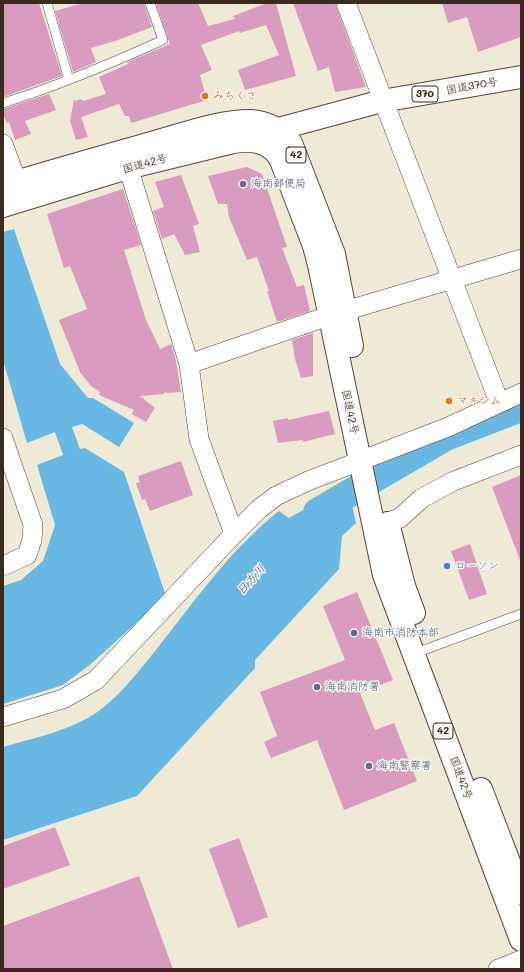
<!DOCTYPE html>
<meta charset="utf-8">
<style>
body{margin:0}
#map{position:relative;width:524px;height:972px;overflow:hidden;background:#efead5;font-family:Mali,sans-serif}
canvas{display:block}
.frame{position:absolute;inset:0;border:4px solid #3b2a1e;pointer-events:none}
</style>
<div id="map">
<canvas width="524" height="972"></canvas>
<div class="frame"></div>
</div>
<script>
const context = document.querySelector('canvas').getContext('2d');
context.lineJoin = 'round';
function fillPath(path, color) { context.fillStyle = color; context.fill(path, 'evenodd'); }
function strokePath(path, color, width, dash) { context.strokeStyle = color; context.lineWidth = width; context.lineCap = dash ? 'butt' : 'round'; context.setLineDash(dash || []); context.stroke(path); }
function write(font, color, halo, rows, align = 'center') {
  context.font = font + ' Mali,"Klee One",sans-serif'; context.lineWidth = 3; context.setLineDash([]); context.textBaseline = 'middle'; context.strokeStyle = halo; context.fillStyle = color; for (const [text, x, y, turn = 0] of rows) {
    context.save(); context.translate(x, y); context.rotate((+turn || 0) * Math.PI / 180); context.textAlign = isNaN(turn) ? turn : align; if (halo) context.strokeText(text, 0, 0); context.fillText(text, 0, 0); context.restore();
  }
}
fillPath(new Path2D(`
 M14,229L60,364L88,398H93L134,423L119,447L82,424L72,427L80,449L85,448L124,472L166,596L92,663L63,685L3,704V586L21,580L43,561L55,525L37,465L63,455L55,432L27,443L3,360V232Z
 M348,485L356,523L342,536L339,569L255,660V668L137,796L3,840V747C37,737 75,730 104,707C125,690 142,667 159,646C196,599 232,548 279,511L289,518Z`), '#69b8e3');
strokePath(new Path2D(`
 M317,512L446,437L521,408`), '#69b8e3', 28);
fillPath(new Path2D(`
 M3,3H39L62,76L3,97Z
 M83,3H144L152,27L118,40L91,48L96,62L73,72L55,11Z
 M156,3H198L208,26L235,19L233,16L267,3H276L296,76L245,90L238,70L279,55L266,25L240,33L239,31L201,45L212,70L200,75L207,100L131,123L129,116H125L119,104L81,117L88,137L76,140L70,121L74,99L75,101L81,99L83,101L106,94L99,77L128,64L127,62L170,44Z
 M293,3H335L366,87L335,92L329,67L318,71Z
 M442,3H521V37L478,52L467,17L448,23Z
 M49,94L56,110L25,121L31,134L15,140L9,122L7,123L3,114V109Z
 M247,167L262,174L287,247L282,248L297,287L304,285L310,311L277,322L267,291H269L257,257L247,260L229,217L227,204H218L208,176Z
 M181,175L199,224L193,226L200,252L185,255L174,234L162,239L153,211L164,207L155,182Z
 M123,189L141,245L124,250L146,320L160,349L171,344L172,346L176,361L181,392L166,393L165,391L164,394L140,396L155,408L146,422L132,414L134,410L99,395L100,392L91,386L80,372L59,320L87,309L70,266L64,268L47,214Z
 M313,333V376L301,378L295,359L292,340Z
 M329,411L335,434L303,442V440L278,443L273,421L288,418V420Z
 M181,461L193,495L150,511L145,499L142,500L136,483L140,482L138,476Z
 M521,475V560H520L492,487Z
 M470,544L487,594L469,600L451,551Z
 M357,592L393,680L360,693L375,730L394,723L417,781L344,810L317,740L271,758L264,742L277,736L260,692L345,660L323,606Z
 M55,827L70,865L3,889V846Z
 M239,838L268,917L238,928L209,849Z
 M139,876L173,969H3V926Z`), '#d99bbf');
const lane = new Path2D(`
 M47,3L69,80
 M3,103C58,86 110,64 163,40L150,3
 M413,654L521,614`);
const street = new Path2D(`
 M346,3L499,402
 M3,144L22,195
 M124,154L189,364L199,439L234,534
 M189,364L331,315L521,259
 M3,438L33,525L32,540L27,555L3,566
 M374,527L400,518L422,498L454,481L521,455
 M3,717L63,699L96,680L234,534L259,509L276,496L308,481L448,427L521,393
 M498,969L521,960`);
const highway = new Path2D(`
 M267,132L382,101L521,77
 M3,186C54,170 106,156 158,141C187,133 219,121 250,121C267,122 281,130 291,143L334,254L352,346
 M3,206L127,168L233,142C253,139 268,141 280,158L314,246L319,265L384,575L521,940
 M388,523L404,586L414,613
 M481,789L521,893`);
strokePath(lane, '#564739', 10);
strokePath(street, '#564739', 20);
strokePath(highway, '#564739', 24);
strokePath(lane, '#fff', 9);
strokePath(street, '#fff', 19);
strokePath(highway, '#fff', 22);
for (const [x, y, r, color] of [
 [205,96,4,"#e8710a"],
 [243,184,4,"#5c6f8a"],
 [449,401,4,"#e8710a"],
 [447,566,4,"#3f7fe0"],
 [354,633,4,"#5c6f8a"],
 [317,687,4,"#5c6f8a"],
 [369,766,4,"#5c6f8a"]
]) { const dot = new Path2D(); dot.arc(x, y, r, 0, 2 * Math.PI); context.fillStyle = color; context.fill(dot); strokePath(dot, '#f6f6f2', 1.5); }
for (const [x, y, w] of [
 [425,94,26],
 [296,155,20],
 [443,731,20]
]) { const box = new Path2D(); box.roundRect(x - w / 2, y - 8, w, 16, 3); context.fillStyle = '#f6f6f2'; context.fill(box); strokePath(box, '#3b2a1e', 1); }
write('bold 10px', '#3b2a1e', null, [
 ["370",425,94],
 ["42",296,155],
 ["42",443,731]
]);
write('11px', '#3b2a1e', '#f6f6f2', [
 ["国道370号",472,86,-10],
 ["国道42号",145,164,-15],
 ["国道42号",350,412,78],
 ["国道42号",461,778,69]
]);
write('11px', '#c56008', '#f6f6f2', [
 ["みちくさ",213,96],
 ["マキシム",457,401]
], 'left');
write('11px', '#4e5e75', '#f6f6f2', [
 ["海南郵便局",251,184],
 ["海南市消防本部",362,633],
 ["海南消防署",325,687],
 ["海南警察署",377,766]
], 'left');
write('11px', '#366cbe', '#f6f6f2', [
 ["ローソン",455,566]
], 'left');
write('italic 12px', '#495559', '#f6f6f2', [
 ["日方川",251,580,-48]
]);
</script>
